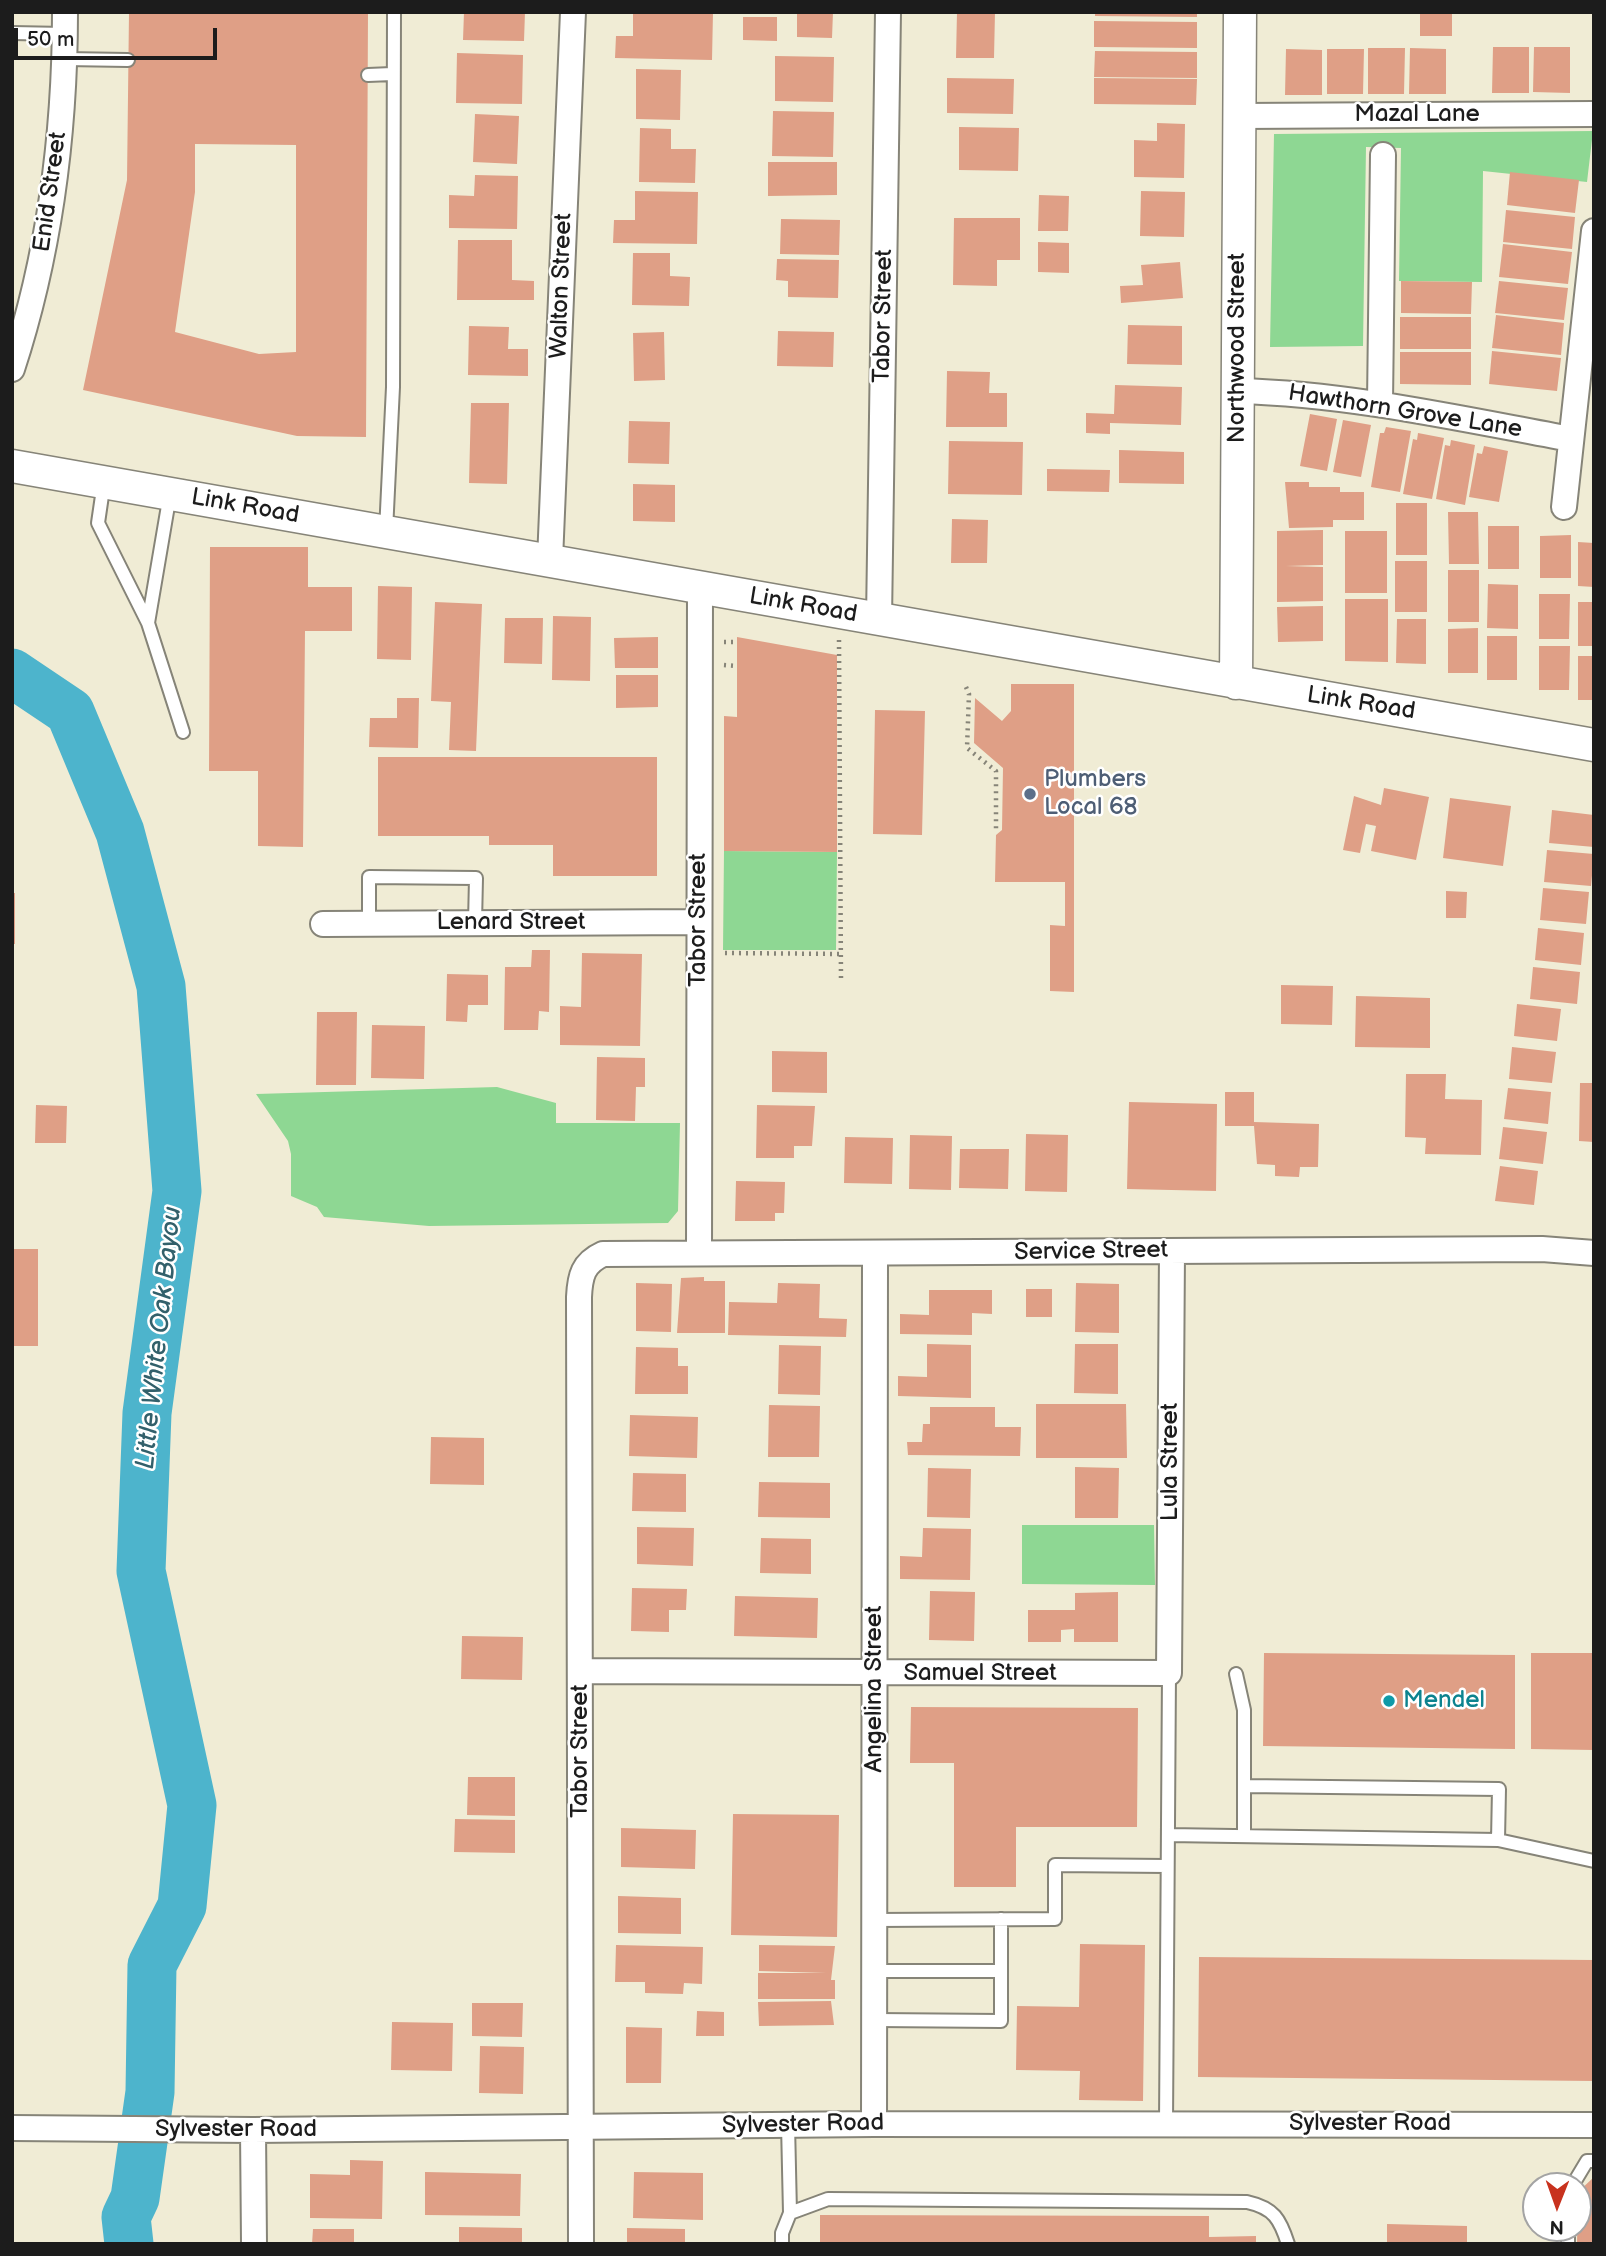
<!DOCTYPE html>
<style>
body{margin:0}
#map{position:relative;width:1606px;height:2256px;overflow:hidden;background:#f0ecd5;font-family:"Balsamiq Sans",sans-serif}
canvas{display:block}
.frame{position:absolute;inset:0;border:14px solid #1c1c1c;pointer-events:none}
.north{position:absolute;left:1522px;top:2172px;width:70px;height:70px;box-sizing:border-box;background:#fff;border:2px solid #a4a4a4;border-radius:50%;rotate:181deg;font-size:19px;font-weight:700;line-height:28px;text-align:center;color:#1c1c1c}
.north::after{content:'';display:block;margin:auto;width:24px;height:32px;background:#c8321e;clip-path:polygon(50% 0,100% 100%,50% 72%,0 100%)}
.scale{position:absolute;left:14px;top:28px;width:203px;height:32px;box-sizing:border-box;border:4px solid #1c1c1c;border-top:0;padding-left:9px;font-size:21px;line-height:24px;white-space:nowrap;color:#1c1c1c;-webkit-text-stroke:5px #fff;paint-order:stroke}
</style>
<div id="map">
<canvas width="1606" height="2256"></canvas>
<div class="frame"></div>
<div class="north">N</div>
<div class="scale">50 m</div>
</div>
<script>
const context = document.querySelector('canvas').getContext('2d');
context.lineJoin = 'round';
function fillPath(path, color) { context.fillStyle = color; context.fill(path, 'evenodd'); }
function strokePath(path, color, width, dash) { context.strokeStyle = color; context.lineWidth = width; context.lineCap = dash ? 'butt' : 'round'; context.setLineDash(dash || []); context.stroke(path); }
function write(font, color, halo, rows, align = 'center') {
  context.font = font + ' "Balsamiq Sans",sans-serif'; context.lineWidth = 5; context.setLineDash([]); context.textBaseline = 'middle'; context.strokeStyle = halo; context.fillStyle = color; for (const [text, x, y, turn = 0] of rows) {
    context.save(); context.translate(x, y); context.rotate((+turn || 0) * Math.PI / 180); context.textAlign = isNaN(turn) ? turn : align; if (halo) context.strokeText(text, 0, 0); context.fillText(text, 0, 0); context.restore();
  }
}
fillPath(new Path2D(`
 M1593,131L1587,182L1483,171L1482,282L1399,281L1401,148L1366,147L1363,346L1270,347L1274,134Z
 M724,851L837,852L836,950H723Z
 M497,1087L556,1103V1123H680L678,1211L668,1223L429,1226L324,1217L317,1207L291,1196V1154L288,1141L256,1094Z
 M1022,1525H1154L1155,1585L1022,1584Z`), '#8ed793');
strokePath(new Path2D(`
 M12,673L70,712L120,832L161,986L177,1191L147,1413L141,1571L192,1805L182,1906L152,1965L150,2092L135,2198L126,2217L129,2244`), '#4db4cc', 49);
fillPath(new Path2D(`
 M129,12H368L366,437L297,436L83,390L127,180ZM195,144L296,145V352L259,354L175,332L195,192Z
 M464,12H525L524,41L463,40Z
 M633,12H713L712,60L615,58L616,36H633Z
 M797,12H833L832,38L797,37Z
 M957,12H995L994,58H956Z
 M1095,12H1197V17L1095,16Z
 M1420,12H1452V36H1420Z
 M743,17H777V41L743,40Z
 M1094,21L1197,22V48L1094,47Z
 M1493,47H1529V93H1492Z
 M1534,47H1570V93L1533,92Z
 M1368,48H1405L1404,94H1368Z
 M1410,48L1446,49V94H1409Z
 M1286,49L1322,50V95H1285Z
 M1327,49H1364L1363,94H1327Z
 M1095,51L1197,52V78L1094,77Z
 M457,53L523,55L522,104L456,103Z
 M775,56L834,57L833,102L775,101Z
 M636,69L681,70L680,120L636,119Z
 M947,78L1014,79L1013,114L947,113Z
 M1094,78L1197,79L1196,105L1094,104Z
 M773,111L834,112L833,157L772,156Z
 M475,114L519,116L517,164L473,162Z
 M1157,123L1185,124L1184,178L1134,177V140L1157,141Z
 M959,127L1019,128L1018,171L959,170Z
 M640,128L671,129V149H696L695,183L639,182Z
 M768,162H837V195L768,196Z
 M1510,172L1579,180L1575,213L1507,205Z
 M475,175L518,176L517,229L449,228V195L474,196Z
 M635,191L698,192L697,244L613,243L614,220H635Z
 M1141,191L1185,192L1184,237L1140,236Z
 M1039,195L1069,196L1068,231H1038Z
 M1506,210L1575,217L1572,249L1503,242Z
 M954,218H1020V260H997V286L953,285Z
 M781,219L840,220L839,255L780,254Z
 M458,240H512V280L534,281V300H457Z
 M1038,242L1069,243V273L1038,272Z
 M1503,244L1572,252L1568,284L1499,277Z
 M633,253H670V276L690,277L689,306L632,305Z
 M777,259L839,260L838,298L788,297V281L776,280Z
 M1180,262L1183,298L1121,303L1120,286L1143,285L1141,265Z
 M1401,281L1472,282L1471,314L1401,313Z
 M1499,281L1568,288L1564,320L1495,313Z
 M1496,315L1564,323L1561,355L1492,348Z
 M1400,317H1471V349H1400Z
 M1128,325L1182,326V365L1127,364Z
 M469,326L509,327L508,349H528V376L468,375Z
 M778,331L834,332L833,367L777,366Z
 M664,332L665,380L634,381L633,333Z
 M1492,351L1561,358L1557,391L1489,384Z
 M1400,352H1471V385L1400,384Z
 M947,371L990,372L989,393H1007V427H946Z
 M1115,385L1182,387L1181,425L1110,423V434L1086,433V413L1114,414Z
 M471,403H509L507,484L469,483Z
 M1310,414L1337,419L1327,471L1300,466Z
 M1343,420L1371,425L1361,477L1333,472Z
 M629,421L670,422L669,464L628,463Z
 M1386,427L1411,431L1400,492L1371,487L1380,433H1384Z
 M1418,433L1444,438L1432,499L1403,494L1413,439L1417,440Z
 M1451,440L1475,445L1465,505L1436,499L1445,445L1450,446Z
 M949,441L1023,442L1022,495L948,494Z
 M1484,446L1508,451L1499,502L1469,497L1477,453L1482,454Z
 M1119,450L1184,452V484L1119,483Z
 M1047,469L1110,470L1109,492L1047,491Z
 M1285,482H1309V487H1340V492H1364V520H1333V527L1289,528Z
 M633,484L675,485V522L633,521Z
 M1396,503H1427V555H1396Z
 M1448,512H1478L1479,564H1449Z
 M952,519L988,520L987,563H951Z
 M1488,526H1519V569H1488Z
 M1323,530V565L1286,566L1323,567V601L1277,602V531Z
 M1345,531H1387V593H1345Z
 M1571,535V578H1540V536Z
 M1578,542L1594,543V587L1578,586Z
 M210,547H308V587H352V631H305L303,847L258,846V771H209Z
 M1395,561H1427V612H1395Z
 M1448,570H1479V622H1448Z
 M1488,584L1518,585V629L1487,628Z
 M378,586L412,587L411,660L377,659Z
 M1539,594H1570L1569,639H1539Z
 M1345,599H1388V662L1345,661Z
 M435,602L482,604L476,751L449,750L451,702L431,701Z
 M1578,602H1594V646H1578Z
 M1323,606V641L1278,642L1277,607Z
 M553,616L591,617L590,681L552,680Z
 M505,618H543L542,664L504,663Z
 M1397,619H1426V664L1396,663Z
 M1478,628V673H1448V629Z
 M1487,636H1517V680H1487Z
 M658,637V668H615L614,638Z
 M737,637L837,655V852L724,851V716L737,717Z
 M1539,646H1570L1569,690H1539Z
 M1578,656H1594V700H1578Z
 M616,675H658V707L616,708Z
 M1011,684H1074V992L1050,991V925L1065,926V882H995L996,835L1002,830L1003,768L974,743L975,698L1002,721L1011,711Z
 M397,698H419L418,748L369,747L370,718H397Z
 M875,710L925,711L922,835L873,834Z
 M378,757H657V876H553V845H489V836H378Z
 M1384,788L1429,797L1416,860L1371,851L1376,826L1366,824L1360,853L1343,850L1354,796L1381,805Z
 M1450,798L1511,806L1503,866L1443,858Z
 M1552,810L1594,815V847L1549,843Z
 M1547,850L1594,854L1591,886L1544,882Z
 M1543,888L1589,892L1586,924L1540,920Z
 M1446,891L1467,892L1466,918H1446Z
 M12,893H15V944H12Z
 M1538,928L1584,933L1581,965L1535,960Z
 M532,950H550L549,1012L539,1011L538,1030H504L505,967H531Z
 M582,953L642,954L640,1046L560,1045V1006L581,1007Z
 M1533,967L1580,972L1577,1004L1530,999Z
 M447,974L488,975V1005H468L467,1022L446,1021Z
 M1281,985L1333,986L1332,1025L1281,1024Z
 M1356,996L1430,998V1048L1355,1047Z
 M1517,1004L1561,1009L1557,1041L1514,1036Z
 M317,1012H357L356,1085H316Z
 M372,1025L425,1026L424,1079L371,1078Z
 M1512,1047L1556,1052L1552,1083L1509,1079Z
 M772,1051L827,1052V1093L772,1092Z
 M597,1057L645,1058V1087H636L635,1121L596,1120Z
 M1406,1074H1446L1445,1099L1482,1100L1481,1155L1425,1154L1426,1138L1405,1137Z
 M1580,1083H1594V1142L1579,1141Z
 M1508,1088L1551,1092L1548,1124L1504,1119Z
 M1225,1092H1254V1122L1319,1124L1318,1167H1300L1299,1177L1275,1176V1165L1257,1164L1254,1126H1225Z
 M1129,1102L1217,1104L1216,1191L1127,1189Z
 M36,1105L67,1106L66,1143H35Z
 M757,1105L815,1106L812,1146H794V1158H756Z
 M1503,1127L1547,1132L1543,1164L1499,1159Z
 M1026,1134L1068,1135L1067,1192L1025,1191Z
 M910,1135L952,1136L951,1190L909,1189Z
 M845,1137L893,1138L892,1184L844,1183Z
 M960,1149H1009L1008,1189L959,1188Z
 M1500,1166L1538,1171L1534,1205L1495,1201Z
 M736,1181L785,1182L784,1213H775V1221H735Z
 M12,1249H38V1346H12Z
 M704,1277V1281H725V1333H677L681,1278Z
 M636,1283L672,1284L671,1332L636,1331Z
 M778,1283L820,1284L819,1318L847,1319L846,1337L728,1335L729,1302L777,1303Z
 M1076,1283L1119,1284V1333L1075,1332Z
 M1026,1289H1052V1317H1026Z
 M929,1290H992V1314L972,1313V1335L900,1334V1314L929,1315Z
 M927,1344L971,1345V1398L898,1396V1376L927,1377Z
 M1075,1344H1118V1394L1074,1393Z
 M779,1345L821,1346L820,1395L778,1394Z
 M636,1347L678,1348V1366H688V1394H635Z
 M1036,1404H1126L1127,1458H1036Z
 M769,1405L820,1406L819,1457H768Z
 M930,1407H995V1427H1021L1020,1456L908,1455L907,1442H922L923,1424H930Z
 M630,1415L698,1417L697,1458L629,1456Z
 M431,1437L484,1438V1485L430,1484Z
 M1075,1467L1119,1468L1118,1518H1075Z
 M928,1468L971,1469L970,1518L927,1517Z
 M633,1473L686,1474V1512L632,1511Z
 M759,1482L830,1483V1518L758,1517Z
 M637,1527L694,1528L693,1566L637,1564Z
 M923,1528L971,1529L970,1580L900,1579V1556L922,1557Z
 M761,1538L811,1539V1574L760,1573Z
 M632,1588L687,1589L686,1610H669V1632L631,1631Z
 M930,1591L975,1592L974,1641L929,1640Z
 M1118,1592V1642H1074V1629L1061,1630V1642H1028V1610H1075V1593Z
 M735,1596L818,1598L817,1638L734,1636Z
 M462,1636L523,1637L522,1680L461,1679Z
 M1264,1653L1515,1655V1749L1263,1746Z
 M1531,1653H1594V1750L1531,1749Z
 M911,1707L1138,1708L1137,1827H1016V1887H954V1763H910Z
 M468,1777H515V1816L467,1815Z
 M733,1814L839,1815L837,1937L731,1935Z
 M455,1819L515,1820V1853L454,1852Z
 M621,1828L696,1830L695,1869L621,1867Z
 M618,1896L681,1898V1934L618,1933Z
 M1080,1944L1145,1945L1143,2101L1079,2100L1080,2071L1016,2070L1017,2006L1079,2007Z
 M616,1945L703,1947L702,1984L684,1983L683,1994L645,1993V1982H615Z
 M759,1945L835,1946L831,1980H835V1999H758V1973H826L759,1971Z
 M1199,1957L1594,1960V2081L1198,2077Z
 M831,2001L834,2025L759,2026L758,2002Z
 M472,2003H523L522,2037L472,2036Z
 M697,2011L724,2012V2036H696Z
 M392,2022L453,2023L452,2071L391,2070Z
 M626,2027L662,2028L661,2083H626Z
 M480,2046L524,2047L523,2094L479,2093Z
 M350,2160L383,2161L382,2219L310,2218V2174L350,2175Z
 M425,2172L521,2174L520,2216L425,2215Z
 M634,2172L703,2173V2220L633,2218Z
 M1594,2177V2244H1577L1578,2192Z
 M820,2215L1209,2216V2237L1256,2236V2244H820Z
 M1387,2224L1467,2226V2244H1387Z
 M459,2227L522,2228V2244H459Z
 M627,2228L685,2229V2244H627Z
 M313,2229H354V2244H312Z`), '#df9f86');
const service = new Path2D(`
 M12,33L65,34
 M65,59L128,60
 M368,75L392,74
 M104,482L98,523L148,623
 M170,494L148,623L183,732
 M386,531L393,387L394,12
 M369,923V877L476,878L475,923
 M1236,1674L1244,1710V1836
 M1245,1786L1499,1789L1498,1840
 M1168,1835L1498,1840L1594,1861
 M875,1920L1055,1919V1865L1167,1866
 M875,1971H1001
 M875,2020L1001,2021V1919
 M1166,2123L1169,1673
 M788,2124L790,2213
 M1572,2186L1587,2161H1594
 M782,2244V2233L790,2213L828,2199L1247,2202C1274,2208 1280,2219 1288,2244
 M1568,2244V2228`);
const minor = new Path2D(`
 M1239,116L1594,114
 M12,369C50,253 65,134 65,12
 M1238,391C1351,394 1461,419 1571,439
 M1380,403L1383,155
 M1564,507L1594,231
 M550,560L573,12
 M879,619L888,12
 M323,924L699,922
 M699,1252L700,588
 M581,1671L1169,1673L1172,1252
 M874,2124L875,1255
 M12,2128L253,2130L874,2124L1594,2125
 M253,2130L254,2244
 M581,2244L579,1297C580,1276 583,1263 603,1254L1542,1249L1594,1253`);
const tertiary = new Path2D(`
 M12,466L1594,745
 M1236,683L1240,12`);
strokePath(service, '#868478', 16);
strokePath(minor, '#868478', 28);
strokePath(tertiary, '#868478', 35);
strokePath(new Path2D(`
 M839,640L841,979
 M724,642H737
 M724,665L737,666
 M966,687L969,694L967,748L996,771V830
 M725,953L841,954`), '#868478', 4.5, [2, 5]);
strokePath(service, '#fff', 12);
strokePath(minor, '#fff', 24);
strokePath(tertiary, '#fff', 32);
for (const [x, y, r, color] of [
 [1030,794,7,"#5c6f8a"],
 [1389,1701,7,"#0f9aa8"]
]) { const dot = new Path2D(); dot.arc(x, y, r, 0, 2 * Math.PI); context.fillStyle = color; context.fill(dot); strokePath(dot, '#fff', 2.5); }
write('24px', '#1c1c1c', '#fff', [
 ["Mazal Lane",1417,115],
 ["Enid Street",51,192,-82],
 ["Walton Street",562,286,-88],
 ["Tabor Street",884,316,-89],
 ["Northwood Street",1238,348,-90],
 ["Hawthorn Grove Lane",1405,412,9],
 ["Link Road",245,507,10],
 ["Link Road",803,606,10],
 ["Link Road",1361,704,9],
 ["Tabor Street",699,920,-90],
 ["Lenard Street",511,923],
 ["Service Street",1091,1252,-1],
 ["Lula Street",1171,1462,-90],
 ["Samuel Street",980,1674],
 ["Angelina Street",875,1689,-90],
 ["Tabor Street",581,1751,-90],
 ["Sylvester Road",1370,2124],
 ["Sylvester Road",803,2125,-1],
 ["Sylvester Road",236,2130]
]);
write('24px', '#4e5e75', '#fff', [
 ["Plumbers",1044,780],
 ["Local 68",1044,808]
], 'left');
write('24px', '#0d838f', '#fff', [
 ["Mendel",1403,1701]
], 'left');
write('italic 26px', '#32606b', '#fff', [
 ["Little White Oak Bayou",160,1338,-84]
]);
</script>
